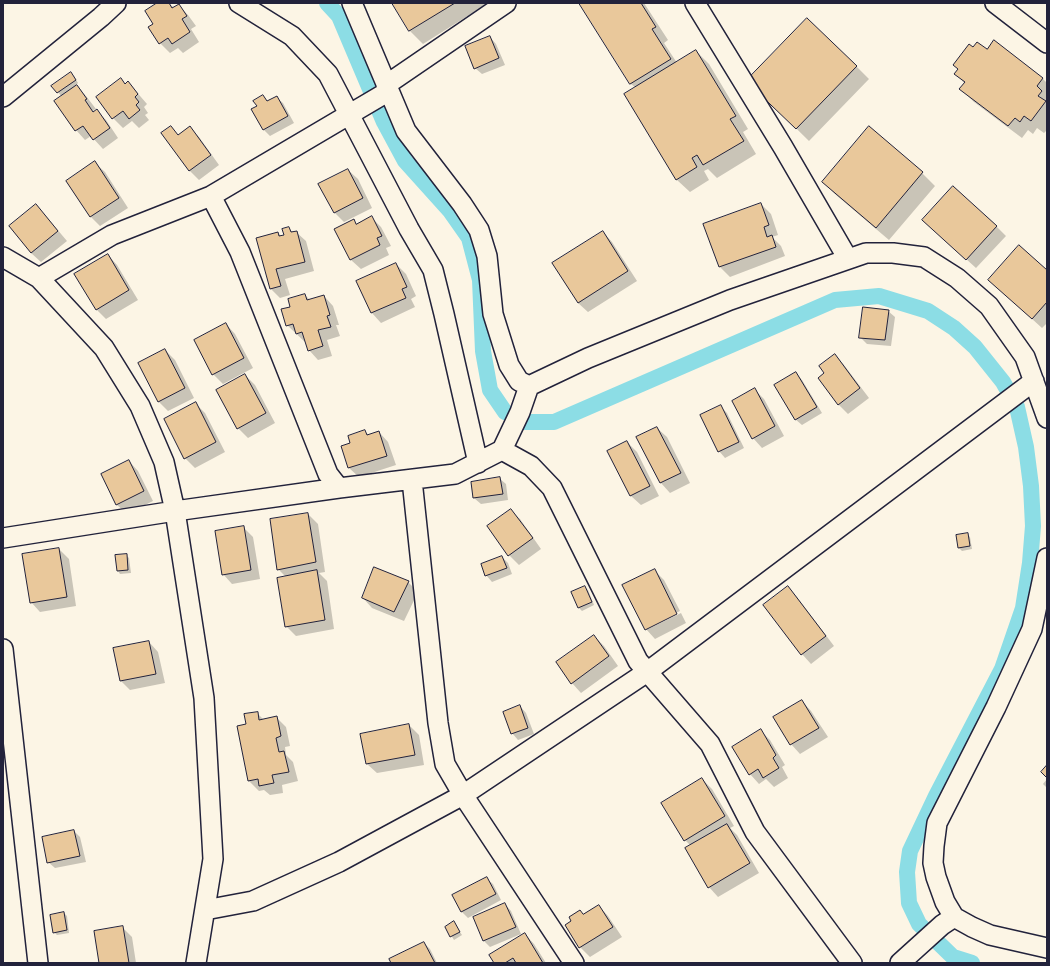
<!DOCTYPE html>
<style>
body{margin:0}
#map{position:relative;width:1050px;height:966px;overflow:hidden;background:#fcf5e5;font-family:Mynerve,sans-serif}
canvas{display:block}
.frame{position:absolute;inset:0;border:4px solid #22223b;pointer-events:none}
</style>
<div id="map">
<canvas width="1050" height="966"></canvas>
<div class="frame"></div>
</div>
<script>
const context = document.querySelector('canvas').getContext('2d');
context.lineJoin = 'round';
function fillPath(path, color) { context.fillStyle = color; context.fill(path, 'evenodd'); }
function strokePath(path, color, width, dash) { context.strokeStyle = color; context.lineWidth = width; context.lineCap = dash ? 'butt' : 'round'; context.setLineDash(dash || []); context.stroke(path); }
fillPath(new Path2D(`
 M159,3H169L174,8L178,5L188,15L196,26L191,29L199,42L183,53L178,48L170,53L160,43L150,28L155,24Z
 M393,3H484L485,5L423,44L410,31Z
 M580,3H644L668,40L664,43L677,63L696,51L709,64L748,129L743,132L756,154L717,178L708,169L704,171L709,180L690,192L677,180L636,88L631,84Z
 M490,37L496,44L505,65L482,74L475,68Z
 M974,49L987,51L1043,79L1047,83V130L1044,133L1037,128L1033,134L1028,130L1022,138L974,102L961,89L965,84L956,74Z
 M856,66L869,79L809,141L748,81Z
 M74,76L78,83L76,85L86,96L96,109L93,110L95,112L97,111L106,120L118,138L103,149L91,136L85,140L76,130L62,97L53,86Z
 M128,82L147,104L144,107L148,113L145,115L149,120L139,128L132,121L123,128L113,118L97,98Z
 M263,96L268,102L276,97L283,103L294,123L270,136L264,130L253,110L258,107Z
 M171,127L179,136L190,128L199,137L219,165L199,180L189,170Z
 M869,128L922,173L935,186L889,240L836,195L823,182Z
 M95,163L105,172L128,208L100,226L91,217L67,181Z
 M348,170L358,179L372,208L344,222L335,213Z
 M761,204L771,214L778,235L772,237L781,246L785,256L730,277L720,267L705,225Z
 M36,205L45,215L67,241L41,262L31,253Z
 M372,218L381,227L391,246L386,248L389,255L361,269L351,260L336,230L353,221L358,225Z
 M996,226L1006,236L976,268L933,229Z
 M289,228L293,233L296,232L306,241L314,271L285,279L290,295L280,298L270,288L278,233L282,237L285,236Z
 M603,232L612,242L637,281L588,312L578,303Z
 M108,255L117,265L138,300L106,319L97,310L76,274Z
 M396,264L406,274L416,296L411,299L415,307L381,323L372,313L357,282Z
 M1047,272V323L1042,328L999,289Z
 M305,295L310,300L324,296L333,306L339,325H336L340,336L327,340L332,356L318,360L309,350L307,344L287,325L291,308Z
 M888,311L895,317L891,346L867,344L860,337Z
 M226,324L235,334L253,368L223,384L213,374Z
 M165,350L175,360L194,398L168,411L159,402Z
 M835,355L844,365L869,398L848,414L838,404L826,373Z
 M796,373L802,380L822,413L802,425L795,419Z
 M245,375L255,385L275,423L248,438L238,428Z
 M755,390L764,399L784,436L762,448L753,438Z
 M195,403L205,413L225,452L195,468L185,458Z
 M720,406L727,413L744,448L725,458L719,451Z
 M657,428L667,437L690,483L670,493L661,483L638,438Z
 M365,432L369,435L379,432L388,442L396,465L359,477L349,468L342,447L352,444Z
 M627,442L637,452L659,496L641,505L631,496L609,451Z
 M129,461L138,471L153,501L127,514L117,505L102,474Z
 M499,478L506,484L508,500L481,504L474,498L472,482Z
 M510,510L520,519L541,549L519,565L509,555L488,526Z
 M308,514L318,524L325,572L319,573L327,581L334,629L296,636L286,626V577L278,569Z
 M244,528L253,537L260,579L232,584L223,574Z
 M967,534L970,537L972,549L962,551L959,548L957,536Z
 M59,549L69,559L76,606L40,612L31,602Z
 M126,555L129,558L131,573L120,574L118,571L116,556Z
 M502,557L508,563L512,574L492,582L486,575Z
 M654,570L664,580L680,611L648,627V629L681,613L686,623L655,639L646,629Z
 M408,582L418,592L404,621L372,608L363,598Z
 M585,587L588,590L594,605L582,611L579,608L572,593Z
 M788,587L797,597L834,646L811,664L802,654Z
 M594,636L604,646L618,666L581,693L572,683Z
 M149,642L158,652L165,683L130,690L120,680Z
 M802,701L811,711L828,737L800,754L791,744Z
 M520,706L526,713L534,734L518,740L512,733Z
 M257,713L264,720L276,717L286,727L290,746L285,747L286,755L293,762L298,781L282,785L283,793L270,795L264,790L259,791L249,781L238,727L247,725Z
 M409,725L419,735L424,765L377,773L367,764Z
 M760,730L770,740L785,765L782,767L788,778L774,787L766,779L759,784L750,774Z
 M702,779L712,789L734,826L730,828L737,835L759,873L718,897L709,887L691,846L685,840Z
 M1047,779V788L1043,784Z
 M74,831L80,837L86,862L55,868L48,862Z
 M486,878L493,884L501,900L468,918L462,912L454,895Z
 M505,904L511,911L521,934L490,947L484,941L474,918Z
 M599,906L608,916L622,937L590,957L580,947L572,921Z
 M64,913L67,916L69,933L57,935L54,932Z
 M454,923L462,935L454,940L446,927Z
 M123,928L132,937L136,963H100Z
 M525,934L534,944L546,963H495Z
 M424,943L430,949L437,963H392Z`), '#0003');
strokePath(new Path2D(`
 M327,3L339,16L384,122L405,161L450,211L469,238L480,280L483,351L490,390L505,412L524,422H554L835,300L879,296L928,311L954,328L975,347L1003,382L1017,407L1026,447L1031,486L1033,526L1030,563L1023,608L1002,669L936,796L910,851L907,872L909,903L919,924L953,957L972,963`), '#8cdde5', 16);
const building = new Path2D(`
 M157,3H169L172,8L179,4L187,16L182,19L190,32L172,44L168,38L159,44L148,27L153,24L145,11Z
 M392,3H455L409,31Z
 M579,3H641L656,27L652,29L671,59L630,84Z
 M807,18L857,66L796,129L746,81Z
 M490,36L499,58L474,69L465,46Z
 M994,40L1043,78L1037,86L1042,91L1038,96L1046,101L1031,121L1024,116L1020,122L1015,118L1008,126L959,89L965,82L954,74L958,69L953,65L969,44L973,47L977,42L987,49Z
 M696,50L736,116L730,119L744,141L703,165L697,155L692,158L697,167L676,180L624,94Z
 M71,72L76,80L57,93L51,86Z
 M121,78L125,84L128,81L138,94L135,97L139,102L136,105L140,110L129,119L123,111L112,119L96,97Z
 M77,85L87,99L85,100L93,112L97,109L110,128L93,140L83,126L75,131L54,101Z
 M263,95L267,101L277,96L288,116L263,130L251,109L257,106L253,101Z
 M171,126L178,135L190,126L211,155L189,171L161,133Z
 M869,126L923,172L876,228L822,182Z
 M95,161L119,198L90,217L66,181Z
 M348,169L363,198L334,213L318,184Z
 M953,186L997,226L966,260L922,220Z
 M761,203L769,225L764,227L767,237L772,235L776,247L719,267L703,224Z
 M36,204L58,231L31,253L9,226Z
 M372,216L382,236L377,238L380,245L350,260L334,229L354,219L356,224Z
 M289,227L291,232L297,231L305,262L276,269L281,286L270,289L256,238L278,232L279,236L284,235L282,229Z
 M603,231L628,271L578,303L552,263Z
 M1019,245L1047,270V302L1032,319L988,280Z
 M108,254L129,290L96,310L74,274Z
 M396,263L407,287L402,289L406,298L371,313L356,281Z
 M305,294L307,300L324,295L330,315L327,316L331,327L318,330L323,346L308,351L302,332L296,334L293,324L286,326L281,309L290,307L288,299Z
 M863,307L889,310L885,340L859,338Z
 M226,323L244,358L212,375L194,340Z
 M165,349L185,388L158,402L138,363Z
 M835,354L860,388L838,405L818,378L824,373L819,366Z
 M796,372L817,407L795,420L774,385Z
 M245,374L266,413L237,429L216,390Z
 M755,388L775,426L752,439L732,401Z
 M196,402L216,442L184,459L164,419Z
 M721,405L739,442L718,452L700,415Z
 M657,427L681,473L660,483L636,437Z
 M365,430L367,435L379,431L387,456L348,468L341,446L350,443L348,436Z
 M627,441L650,486L630,496L607,451Z
 M129,460L144,491L116,505L101,474Z
 M500,477L503,494L473,498L471,482Z
 M511,509L533,538L508,556L487,526Z
 M308,513L316,562L277,570L270,519Z
 M244,526L251,570L222,575L215,531Z
 M968,533L970,546L958,548L956,535Z
 M59,548L67,597L30,603L22,554Z
 M127,554L128,570L117,571L115,555Z
 M502,556L507,568L485,576L481,564Z
 M374,567L409,581L394,612L362,598Z
 M655,569L677,614L645,630L622,585Z
 M317,570L325,620L285,627L277,578Z
 M585,586L592,602L578,608L571,592Z
 M788,586L826,636L801,655L763,605Z
 M594,635L609,656L571,684L556,662Z
 M149,641L156,674L120,681L113,648Z
 M802,700L819,728L790,745L773,717Z
 M520,705L528,728L511,734L503,712Z
 M258,712L259,720L277,716L281,736L276,738L279,752L284,751L289,772L272,775L274,783L259,786L258,779L248,781L237,726L246,724L244,714Z
 M409,724L415,755L366,764L360,734Z
 M761,729L776,755L773,758L779,768L763,778L758,769L749,775L732,747Z
 M1047,765V778L1041,772Z
 M702,778L725,816L684,841L661,803Z
 M727,824L750,863L708,888L685,848Z
 M74,830L80,856L47,863L42,837Z
 M487,877L496,894L461,912L452,895Z
 M505,903L516,927L483,941L473,917Z
 M599,905L613,927L579,948L565,925L571,921L569,917L580,910L583,914Z
 M64,912L67,930L53,933L50,915Z
 M454,921L460,932L450,937L445,927Z
 M123,926L129,963H99L94,931Z
 M525,933L543,963H516L513,958L505,963H494L489,955Z
 M424,942L435,963H391L389,959Z`);
fillPath(building, '#e9c89b');
strokePath(building, '#22223b', 1);
const minor = new Path2D(`
 M239,3L292,36L328,74L409,229L433,270L444,314L478,463
 M352,3L406,131L462,204L479,230L487,256L493,314L509,365L519,381L529,386L588,358L730,300L866,253H893L924,257L957,278L989,306L1025,357L1047,418
 M695,3L783,147L848,259
 M995,3L1047,43
 M386,85L506,3
 M3,97L101,17L116,3
 M211,196L240,252L328,474L339,488L455,474L502,450L520,412L529,386
 M3,257L39,278L104,348L140,406L164,462L175,511L204,698L213,859L196,963
 M39,278L112,235L211,196L389,91
 M502,450L531,466L552,488L638,661L710,744L755,832L852,963
 M412,480L438,723L445,764L463,795L574,963
 M3,538L175,511L339,488
 M1047,558L1032,629L996,707L937,823L934,846L933,863L936,877L945,902L954,917L972,927L990,935L1047,948
 M3,649L38,963
 M205,910L253,901L339,862L463,795L647,672L1034,381
 M900,963L942,925L954,917`);
strokePath(minor, '#22223b', 22);
strokePath(minor, '#fcf5e5', 19);
</script>
